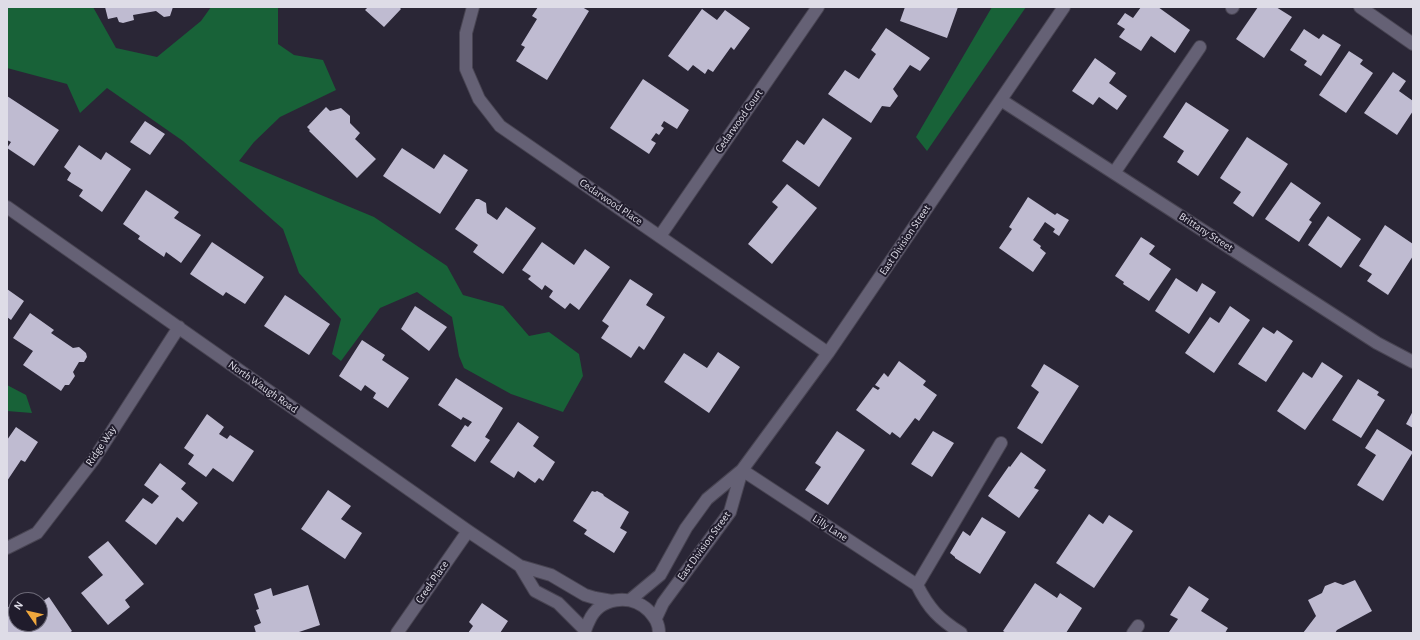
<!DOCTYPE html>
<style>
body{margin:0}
#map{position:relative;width:1420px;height:640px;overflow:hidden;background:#2a2636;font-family:"Alegreya Sans",sans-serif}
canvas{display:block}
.frame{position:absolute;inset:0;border:8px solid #dedce7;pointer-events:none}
.north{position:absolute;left:8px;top:592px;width:40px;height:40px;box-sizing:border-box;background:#201c2c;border:1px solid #6c6977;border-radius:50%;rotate:304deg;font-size:11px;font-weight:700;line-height:16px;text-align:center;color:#dedce7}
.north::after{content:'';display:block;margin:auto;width:14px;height:18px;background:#efa73d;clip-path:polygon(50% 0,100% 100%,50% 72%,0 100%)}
</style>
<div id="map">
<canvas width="1420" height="640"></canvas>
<div class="frame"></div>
<div class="north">N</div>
</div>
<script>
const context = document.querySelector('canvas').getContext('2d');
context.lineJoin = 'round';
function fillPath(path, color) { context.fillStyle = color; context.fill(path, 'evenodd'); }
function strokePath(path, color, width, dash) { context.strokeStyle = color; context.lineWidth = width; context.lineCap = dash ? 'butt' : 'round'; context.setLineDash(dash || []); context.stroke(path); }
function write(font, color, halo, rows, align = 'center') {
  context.font = font + ' "Alegreya Sans",sans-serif'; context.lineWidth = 4; context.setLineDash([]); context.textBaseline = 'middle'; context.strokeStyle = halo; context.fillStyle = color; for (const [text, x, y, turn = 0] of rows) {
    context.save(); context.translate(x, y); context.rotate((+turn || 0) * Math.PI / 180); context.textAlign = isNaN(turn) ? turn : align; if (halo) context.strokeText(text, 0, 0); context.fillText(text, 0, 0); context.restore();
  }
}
fillPath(new Path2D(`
 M7,7H93L116,48L157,57L201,21L211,7H278V44L294,55L323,60L336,90L280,117L254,142L239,161L374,217L447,266L463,295L503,306L529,336L549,332L579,354L583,376L563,412L511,394L464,368L459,356L452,317L417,292L380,308L341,361L332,354L341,319L299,273L283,229L183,141L107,88L80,113L67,84L7,68Z
 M992,7H1026L927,151L916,137Z
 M7,385L26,395L32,413L7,411Z`), '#186238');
fillPath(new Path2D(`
 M105,7H173L170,16L164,17L156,11L133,15L134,20L123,23L119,22L117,17L108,19Z
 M368,7H399L401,9L384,27L365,10Z
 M538,7H582L589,11L547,80L516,61L525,47L521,45L537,19L532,16Z
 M905,7H958L947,38L900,21Z
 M1141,7H1158L1190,30L1175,53L1151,36L1141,51L1119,37L1125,29L1117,24L1125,13L1133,18Z
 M1258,7H1276L1292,17L1264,58L1236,39Z
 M702,9L717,20L725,10L750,28L734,50L731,47L713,72L708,69L705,74L693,65L688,71L668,56Z
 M886,28L930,58L920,71L910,65L893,89L898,96L890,107L882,106L871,123L828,94L845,70L859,79L876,54L871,50Z
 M1304,29L1319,39L1323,34L1341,45L1321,76L1304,65L1307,61L1290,50Z
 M1349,51L1363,60L1360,64L1373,73L1346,113L1319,95Z
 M1095,58L1116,73L1109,83L1127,96L1117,110L1099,97L1093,105L1072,91Z
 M1393,72L1406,81L1399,91L1413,101V111L1397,135L1364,113Z
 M643,79L689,110L677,129L664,121L661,126L664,128L659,135L656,133L651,140L656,143L649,154L610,128Z
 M7,96L59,130L34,166L7,148L11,142L7,140Z
 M1186,102L1229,130L1198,176L1177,162L1184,151L1163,137Z
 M326,107L330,111L341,108L350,116V123L360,133L355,139L376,159L357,178L309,131L310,130L307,127Z
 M823,118L852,138L819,187L782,161L797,140L804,145Z
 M145,121L165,134L150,155L130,142Z
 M1247,137L1288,164L1253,217L1233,203L1241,192L1220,178Z
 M79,145L101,160L106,152L131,169L102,212L79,196L83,190L67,180L71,173L64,167Z
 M402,148L434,169L444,154L468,170L440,214L383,176Z
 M1291,182L1321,203L1309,220L1312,222L1299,242L1265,219Z
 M787,184L817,208L772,264L748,244L778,207L772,202Z
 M146,190L179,212L174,218L201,235L181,263L166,252L164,257L138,239L140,236L123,224Z
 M1028,197L1055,215L1057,213L1069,220L1059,236L1053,232L1055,229L1045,222L1033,240L1041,246L1040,248L1046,253L1033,272L999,248L1012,229L1009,227Z
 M476,199H479L486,203L487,213L497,220L506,207L536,228L503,274L473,252L478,245L455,229Z
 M1328,216L1361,239L1341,268L1308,245Z
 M1385,225L1413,244V256L1388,295L1367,281L1372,274L1359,266Z
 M1141,237L1155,246L1149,254L1171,269L1149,301L1123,284L1124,282L1115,276Z
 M212,242L264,277L245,304L226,292L223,296L190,274Z
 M542,242L574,265L585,249L610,267L579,310L570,303L565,309L549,297L553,291L545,285L542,290L528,279L531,276L522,270Z
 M1176,278L1197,292L1202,283L1216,292L1189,334L1155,311Z
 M630,279L653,294L646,305L665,317L644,350L639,346L631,358L601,338L609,326L602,321Z
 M7,289L24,301L11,320L7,317Z
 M285,295L330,324L309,355L264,326Z
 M415,306L447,327L429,351L401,329Z
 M1230,306L1250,320L1214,373L1185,353L1210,317L1219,323Z
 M30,313L54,330L51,333L73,348L79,347L86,353L87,357L84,362H79L73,372L75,376L69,385H65L61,391L23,365L33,351L13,338Z
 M1263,327L1274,334L1277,330L1293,341L1266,382L1238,364Z
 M362,340L385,355L382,360L409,378L388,408L373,398L376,393L365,385L361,391L339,376Z
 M718,352L740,367L709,413L664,382L684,353L707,368Z
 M899,361L926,381L923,385L937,395L919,421L915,418L900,438L892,432L890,435L856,410L873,387L878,390L880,388L875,385L884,373L888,377Z
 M1322,362L1343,376L1305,430L1277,411L1303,372L1312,378Z
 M1044,364L1079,386L1042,444L1017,428L1039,392L1031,386Z
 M456,378L503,408L485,437L490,440L475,462L451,446L465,425L468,427L472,422L463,417L461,420L438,405Z
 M1358,379L1379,392L1377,395L1385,400L1361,438L1332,420Z
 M1413,411V428L1406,424Z
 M207,414L224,427L219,434L227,439L230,435L254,451L233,482L213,468L206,477L188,464L194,455L184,448Z
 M518,422L539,437L533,446L555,462L543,481L539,478L535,483L518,471L514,478L490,462Z
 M16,427L38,442L25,462L21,460L7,481V440Z
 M1377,429L1413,452L1383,501L1357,485L1376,455L1365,448Z
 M837,431L865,450L828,505L805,490L821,467L815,463Z
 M933,431L954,443L932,477L911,464Z
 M1021,452L1046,470L1034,488L1039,490L1019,518L988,496L1009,466L1010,467Z
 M160,463L186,483L181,489L198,503L183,522L177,517L156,545L125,521L143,498L152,504L159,496L144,485Z
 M328,490L351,506L341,519L362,533L345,559L301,529Z
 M592,491L595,492L597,491L603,494L604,496L629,512L620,528L627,532L614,553L584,534L587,530L573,521Z
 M1089,514L1103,524L1109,515L1133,531L1094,588L1056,563Z
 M982,517L1006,532L980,574L955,558V557L950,553L963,531L970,536Z
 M108,541L144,584L125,600L130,607L108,625L81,593L103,575L88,557Z
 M1355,580L1372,611L1337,630L1335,633H1303L1316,616L1308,600L1322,593L1325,586L1335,582L1343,585Z
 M1035,583L1057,598L1060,593L1082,608L1066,633H1006L1003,631Z
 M308,585L320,625L296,633H256L254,626L261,623L256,610L259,609L254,594L271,588L273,596Z
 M1189,586L1209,599L1201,611L1228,628L1225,633L1169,632L1178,619L1170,615Z
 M49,597L72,631L69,633H7V608L12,605L16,611V624H40V603Z
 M482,603L508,621L500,633H468L473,626L469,622Z`), '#bfbbd1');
const minor = new Path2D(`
 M473,7L466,33V69L479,99L500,126L828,353
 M1360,7L1413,44
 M1232,8L1233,7
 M1001,100L1377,343L1413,362
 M1114,173L1200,47
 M7,207L468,531L520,566L551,575L585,595L595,598L612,601
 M660,236L818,7
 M742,470L917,585C929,609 939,619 961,633
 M7,548L37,533L94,459L179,327
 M520,566L535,591L558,603L585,630
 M917,585L1001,443
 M630,600L660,575L686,528L707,499L742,470L828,353L1064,7
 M656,618L663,603L730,512L742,470
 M397,633L468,531
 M585,633C585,629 587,625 589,621C599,597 631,593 649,611C655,618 659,623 659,633
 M1133,633L1138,626`);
strokePath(minor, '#484452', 14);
strokePath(minor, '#656175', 12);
write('11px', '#dedce7', '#201c2c', [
 ["Cedarwood Court",739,121,-55],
 ["Cedarwood Place",611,202,34],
 ["Brittany Street",1206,232,33],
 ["East Division Street",905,240,-56],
 ["North Waugh Road",263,387,35],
 ["Ridge Way",101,446,-56],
 ["Lilly Lane",830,528,33],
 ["East Division Street",704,546,-54],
 ["Creek Place",432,582,-55]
]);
</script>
